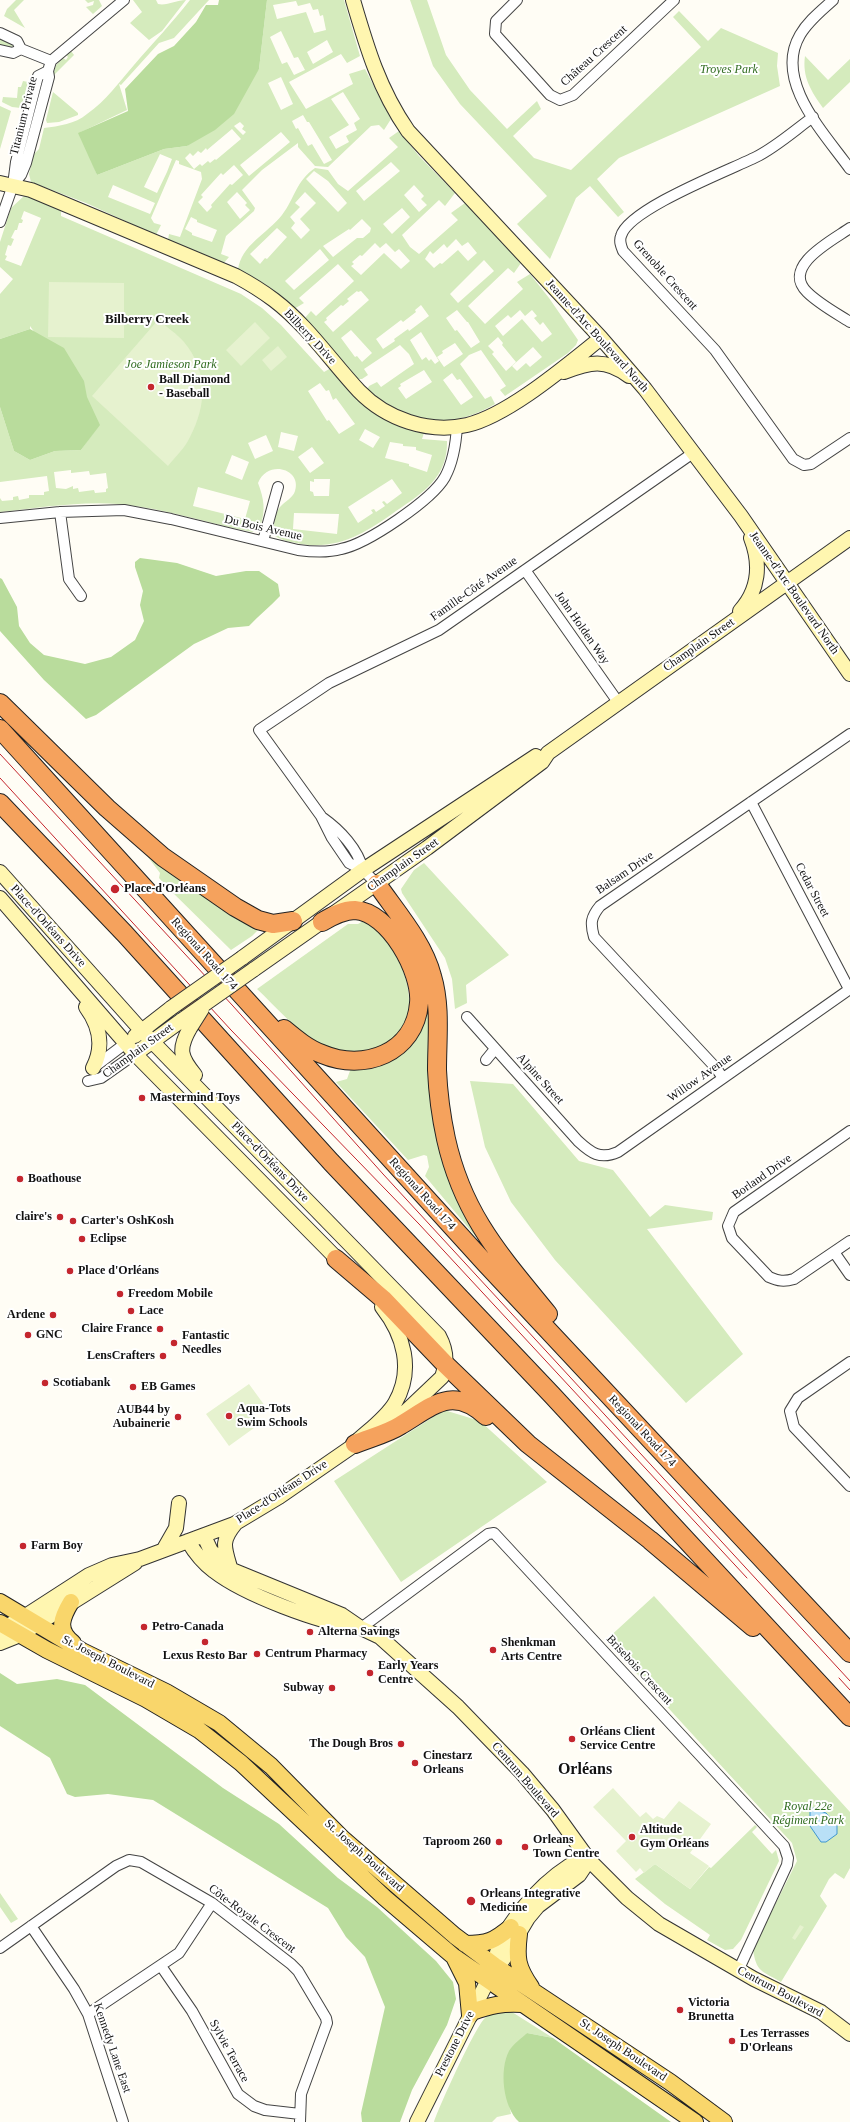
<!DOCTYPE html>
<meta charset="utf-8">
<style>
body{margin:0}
canvas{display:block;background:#fffdf5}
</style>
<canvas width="850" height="2122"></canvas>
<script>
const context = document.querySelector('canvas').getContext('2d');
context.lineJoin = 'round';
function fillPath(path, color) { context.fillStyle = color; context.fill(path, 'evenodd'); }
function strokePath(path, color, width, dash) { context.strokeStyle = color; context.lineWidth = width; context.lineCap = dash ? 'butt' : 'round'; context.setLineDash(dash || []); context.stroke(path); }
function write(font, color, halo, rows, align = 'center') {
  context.font = font + ' Georgia,serif'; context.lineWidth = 4; context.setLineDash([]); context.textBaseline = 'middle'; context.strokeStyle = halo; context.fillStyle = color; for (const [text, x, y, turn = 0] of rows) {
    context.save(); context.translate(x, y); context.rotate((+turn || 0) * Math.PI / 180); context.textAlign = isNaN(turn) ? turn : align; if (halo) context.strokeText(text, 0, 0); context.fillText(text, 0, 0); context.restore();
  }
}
fillPath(new Path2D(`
 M16,0H24L14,10L25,28L4,16L7,9Z
 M85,0H99L102,6L93,14L86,7L93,5L94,1L88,3Z
 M133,0H156L158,4C167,6 176,0 186,0L162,31L149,40L130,23L142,12Z
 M190,0H209L174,38L159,43L121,85L119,84L127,110L81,132L97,175L164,149L187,146L259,69L267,0H344L360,56L347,63L341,54L289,82L306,109L353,84L349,74L365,69L391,119L384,130L379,125L371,126L328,167L315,166L298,147V143L262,170L242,190L255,208L254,211L226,236L221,254L229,257L223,264L168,240L169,234L180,237L202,179L201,172L179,164V161L176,160L151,218L154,223L161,225L156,235L86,203L31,182L29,174L34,154L39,149L44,128C59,126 75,124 87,114C106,101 119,82 134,65C153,43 172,23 190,0ZM296,1L298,6L310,3L313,10L318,9L320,16L323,15L326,30L314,33L306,12L277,19L273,5ZM281,31L294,58L298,57L305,70L294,75L287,62L282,64L270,37ZM327,40L333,52L313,64L307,52ZM281,77L293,104L281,110L268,83ZM343,92L360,119L354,123L357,130L346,136L349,142L336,149L329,137L349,125L331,99ZM303,115L307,122H309L332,160L324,164L312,144L308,146L298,128L296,129L292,121ZM240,122L244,126L242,129L246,132L243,135L234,126ZM232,129L241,139L216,160L215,159L210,163L208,161L202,166L200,164L194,169L185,158L190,153L193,156L198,151L201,153L206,148L207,150ZM281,132L290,142L249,176L240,165ZM160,154L172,159L167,172L157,193L144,187ZM234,165L243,175L232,185L230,184L211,205L212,207L207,212L198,202L203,197L201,195L221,173L223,175ZM113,185L155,203L150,214L108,197ZM237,192L247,203L245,205L250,210L240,219L227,202ZM191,217L197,220V222L217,230L212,242L192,235V233L185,229Z
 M410,0H427L446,55L470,90L507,129L537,101L541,109L513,136L534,158L571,170L701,47L673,17L679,11L708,41L721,28L778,53L777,66L780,86L619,158L597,179L624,212L618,217L590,186L576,198L550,259L517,224L547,196L460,104L433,66Z
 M0,38L12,44L13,47L0,45Z
 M71,51L74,55L52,77L56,65L63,58L66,60L68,57L66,55Z
 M805,56L828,80L850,59V82L823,108C811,91 802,77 805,56Z
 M23,81L28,82L21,108L12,107L2,102L3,97L17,98L18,87H21Z
 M53,92L78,113V115L59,122L47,123L46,120Z
 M0,106L11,111L0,149Z
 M399,131L419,156L455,193L445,206L439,200L402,235L410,247L419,254L458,220L451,213L465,203L521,263L514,273L508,268L468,306L485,324L523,289L517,282L530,274L549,298L578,340L576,345L568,353L505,396L500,390L506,386L481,350L469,355L460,364L485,399L491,396L495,404C449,431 407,424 367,390L369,386L377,382L381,387L414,364L409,354L400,345L364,369L368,375L362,379H358L304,319L311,311L316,316L354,281L338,264L299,298L304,303L294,309L238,270C241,245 267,234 282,215C295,198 296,181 315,168L328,170L338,184L348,191L398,147L389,138ZM391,162L400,171L364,201L356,191ZM314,171L328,181L347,203L338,212L306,179ZM414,185L424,196L421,199L427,205L419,212L404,195ZM305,192L316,203L300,219L310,230L301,239L291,228L295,223L290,217L300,207L295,203ZM402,208L410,217L392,234L383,224ZM362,219L371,228L370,232L363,238H357L333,257L323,246L349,229L350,230ZM277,228L287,237L267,259L265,258L260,264L250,254ZM456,239L462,246L468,242L477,253L468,261L458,250L442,264L440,263L434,268L425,259L430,251L433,254L444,244L447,248ZM375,243L380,248L386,243L395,252L399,249L410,261L401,269L384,253L361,275L351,266L354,264L352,262L360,255L362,256ZM320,249L329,260L294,290L285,281ZM484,260L494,271L458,303L450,294ZM357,291L358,292L361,291L369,300L333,332L324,322L327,320L326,318L341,305L343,306L349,301L347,299ZM421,305L429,316L409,331L408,329L394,339L395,341L383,349L376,339L401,320L403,322L416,312L415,310ZM457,310L467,322H468L480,342L471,348L457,330L455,331L446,318ZM520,310L525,316L532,310L537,316L534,318L540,325L543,322L552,334L542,342L522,319L503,336L495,326L508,315L511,318ZM351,330L372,353L362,362L357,356L355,357L341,338ZM421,332L439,361L435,364L431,359L429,361L426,357L422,360L410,340ZM498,337L503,343L502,345L516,362L506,371L492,354L494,352L488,346ZM455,343L463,354L444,367L437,357L443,353L442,351ZM533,347L542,357L530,367L526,363L517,371L512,366ZM424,370L432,382L406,399L398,388L401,386L400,384ZM452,373L457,380L460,379L473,397L461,405L443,380Z
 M24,196H30L61,208V216L241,294L262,308L281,325L324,372L331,368L424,433L422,439L447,441C448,477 423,493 396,511C367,532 339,550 301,544C291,542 283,541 275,536C273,527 274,514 280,507C285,501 293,498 295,491C302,469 268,459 258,483C264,499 266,510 260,527L252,532C207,523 164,508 118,504C79,501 39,508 0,512V498L2,501L13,500V497L18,496L19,500L29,498V495H44V492L49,491L47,476L0,482V407L14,451L30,460L55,451L81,450L99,425L30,326V329L0,339V294L13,279L0,267V242L11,208ZM24,211L41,218L21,266L5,260L7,256L5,255L8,245L11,246L14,239L11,238L15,230H17L19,223H22L23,220L21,219ZM320,383L326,391L329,390L333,400L336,398L355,424L339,434L329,420L327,421L308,391ZM365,429L380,437L373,448L359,440ZM281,432L298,436L294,451L278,447ZM266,435L273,451L255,459L248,443ZM390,442L403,444V446L416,447V450L432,455L427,472L409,466V464L385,458ZM312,447L324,463L310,473L298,457ZM232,455L249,462L242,480L225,473ZM71,470V473L89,471L90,475L106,473L108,488L106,489V492L95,493L94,490L79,492L78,488L73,489V486L66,489L56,488L54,472ZM314,479H330L329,496H314L313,492L310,491V481L314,482ZM392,479L402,493L387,504L384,501L382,502L385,506L376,512L374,509L371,510L373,513L358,523L348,507ZM198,487L250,501L245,519L193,506ZM294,513L339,514L337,534L293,529Z
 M145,853L259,929L252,936L231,950L168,888L159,878L160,873Z
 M424,863L509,955L466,985L467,1003L455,1009L452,979L445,958L402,893L401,889L414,870Z
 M365,920C375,923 382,934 388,943C416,981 424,1044 362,1051C345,1053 331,1051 316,1042C294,1028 276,1007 257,989L348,924H358Z
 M428,988L430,1047L478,1235L476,1237L425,1176L429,1167L427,1156L424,1155L408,1160L336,1082L347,1079L351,1068L380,1063Z
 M470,1081L513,1084L579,1161L613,1170L650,1217L665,1205L713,1212L712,1220L647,1229L743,1354L686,1403L555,1260L511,1202L485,1147Z
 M444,1410L480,1421L547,1482L401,1582L334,1481Z
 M654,1596L850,1812V1868L844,1879L835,1873L829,1879L820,1896L827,1906L781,1982C762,1971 756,1972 753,1949L797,1861L792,1843L606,1640Z
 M755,1825L757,1827L752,1832L772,1854L776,1850L779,1861L741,1940L733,1949L725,1950L707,1940L710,1935L665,1904L635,1879L655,1864L690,1889L709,1867L711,1868Z
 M0,1893L18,1919L11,1923L0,1907Z
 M512,2012L553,2038L527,2033L504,2081L511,2114L497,2117L492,2122H434C439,2107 475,2027 485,2018C492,2012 503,2013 512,2012Z`), '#d5ebbd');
fillPath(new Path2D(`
 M219,0H267L259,69L234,114L215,130L187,146L164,149L97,175L78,133L128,111L125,89L158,54L174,46L196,22L206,5H218Z
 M30,329L64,348L84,381L87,397L100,425L81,450L55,451L30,460L14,451L0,407V339Z
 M140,558L177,563L216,576L246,571H259L278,584L280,596C270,607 259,615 249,626L228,628L194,644L96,715L86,719L44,680L0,631V578L2,579L17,607L19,626L30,643L44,655L85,664L111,657L135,640L144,621L140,605L143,591L135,567V562Z
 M0,1673L17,1684L57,1679L85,1685L223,1788L279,1824L338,1878L377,1907L436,1961L453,1982L456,1999L447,2025L412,2090L400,2122H362L361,2113L385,2007L365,1957L346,1937L328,1908L153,1800L108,1794L75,1797L67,1794L50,1758L0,1726Z
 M527,2033L553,2038L671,2122H519C503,2107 499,2070 509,2051C513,2044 522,2038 527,2033Z`), '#b9dc9c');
fillPath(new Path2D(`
 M49,282L124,283V338L48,337Z
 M158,320C167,327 177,334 184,342C208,371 207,405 190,437C185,448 175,457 168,466L92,396Z
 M255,322L270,338L241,366L226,350Z
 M278,346L287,357L271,371L262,360Z
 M249,1384L265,1406L248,1419L254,1428L229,1446L206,1414Z
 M613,1788L640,1817L646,1812L653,1819L657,1816L664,1819L679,1801L711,1824L690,1853L709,1866L690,1889L655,1864L644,1873L640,1868L636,1872L616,1851L626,1841L593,1807Z
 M800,1925L804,1927L795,1940L792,1938Z`), '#e6f2cf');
const water = new Path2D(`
 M813,1808L826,1813L837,1824V1834L826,1842H821L810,1826V1811Z`);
fillPath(water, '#b9e0f7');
strokePath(water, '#3f96cf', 1);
const street = new Path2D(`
 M517,0L496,21L495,34L550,95L560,100L573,95L674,0
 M833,0C821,11 808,21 800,35C773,81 825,134 850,169
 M0,33L17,41L21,49L51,61
 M0,50L13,53L21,49
 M813,117C795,130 776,147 756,157C730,170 628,209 621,236C619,241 621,246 623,251L715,350L793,459L804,465L811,464L850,438
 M13,185L21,175L26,163L49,77L48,71L51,61L124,0
 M0,222L13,185L16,162L38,76L48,71
 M850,228C833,240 781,266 807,292C819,304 836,313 850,322
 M60,512L69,579L81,596
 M0,518L60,512L124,510L171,519L298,550C313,552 327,553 341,549C367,544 432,500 445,477C453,462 456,443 457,426
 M263,541L278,487
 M525,570L618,702
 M751,802L849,989
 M323,818C340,830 358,849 363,870
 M377,884L363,870L349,863L332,838L321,816L259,730L329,683L439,630L693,453
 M467,1017L578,1141C591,1153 600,1160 618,1152L850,989
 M486,1060L495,1049
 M93,1068L126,1043
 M723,1078L716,1068L594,937C590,923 591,917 600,906L850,734
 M88,1081L101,1078L135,1054
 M850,1131L734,1212L728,1226L732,1238L769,1277C778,1281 784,1282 794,1279L850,1241
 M834,1252L850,1275
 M850,1362L798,1398L790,1411L794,1427L850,1486
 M361,1628L488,1534L494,1533L784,1846L788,1858L787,1865L738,1971
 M31,1926L74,1989L88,2014L123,2122
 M0,1948L116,1866L129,1860L141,1862L212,1903L291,1964L298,1971L326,2018L327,2023L301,2094L300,2122
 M161,1966L192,2011L238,2094L254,2106L265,2110L300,2114
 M88,2014L179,1953L212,1903`);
const secondary = new Path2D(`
 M353,0C367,48 379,89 408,131L601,338L645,389L741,516L850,674
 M0,183L31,190L236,276C249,283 262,291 274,300C307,325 331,361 359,391C386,419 429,434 467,425C509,415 567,365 601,338
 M564,372C590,362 605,358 629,376
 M740,611C759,590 761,564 751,538
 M0,872L141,1030L439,1336C446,1349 448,1362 442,1377L402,1415L389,1423
 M0,898L135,1054L343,1265
 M242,958L363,870L536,756
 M253,970L427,848L542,762L548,753L850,538
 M86,1007C100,1026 104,1047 93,1068
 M190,1028C178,1049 180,1057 195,1075
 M135,1036L171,1008
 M135,1054L182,1020
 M356,1442C369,1430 386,1418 395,1403C414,1370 404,1335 382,1307
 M204,1536L211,1551L232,1570L342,1615L361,1628L380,1637L458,1707L522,1773L553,1810L589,1860L627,1898L659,1924L754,1979L821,2012L850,2034
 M188,1541C195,1553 203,1563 214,1571C245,1595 318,1622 358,1628
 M164,1549L176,1528L179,1503
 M230,1567C224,1547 221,1541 235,1524
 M0,1630L24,1617L89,1575L112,1565L140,1559L234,1524L279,1497L363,1439
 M0,1643L20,1635L135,1563
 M495,1964C497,1930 541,1884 569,1866C574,1862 583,1862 589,1860
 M417,2122L495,1966L503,1960L528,1918L538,1906L579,1875L589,1860`);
const primary = new Path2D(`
 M0,1602L82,1651L166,1692L219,1723L271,1766L342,1838L455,1936L495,1966L670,2082L724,2122
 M71,1602C62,1617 56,1630 73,1643
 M0,1623L47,1650L146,1699L199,1730L241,1763L385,1898L453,1956L695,2122
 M519,1934C516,1958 517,1967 531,1987
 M465,1944C488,1944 494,1941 511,1927
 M455,1959L467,1983L470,2015
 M472,2012C491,2005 502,2003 522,2004`);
const highway = new Path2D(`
 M0,703L107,808L163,857L235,907L258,920L273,924L293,921
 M0,729L486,1264L850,1653
 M0,803L125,934L331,1162L552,1395L850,1717
 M377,884C397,913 423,942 432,976C441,1006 437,1039 437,1070C438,1093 441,1116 446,1139C463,1215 500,1255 548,1314
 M284,1029C296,1039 308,1049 322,1054C364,1072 415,1053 419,1003C422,972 389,912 355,910C343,910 332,916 322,922
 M336,1259L383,1299L445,1364L528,1444L650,1540L753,1627
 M355,1444C369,1438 387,1434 401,1425C433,1406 452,1385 486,1416`);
strokePath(street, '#444', 12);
strokePath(secondary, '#333', 16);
strokePath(primary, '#222', 18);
strokePath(highway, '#222', 20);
strokePath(street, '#fff', 10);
strokePath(secondary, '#fff6b0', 14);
strokePath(primary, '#f9d66b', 16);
strokePath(highway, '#f5a25d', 18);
strokePath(new Path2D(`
 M0,754L233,1006L383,1174L850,1681
 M0,778L231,1030L419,1224L747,1578
 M839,1678L850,1690`), '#c4262e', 1);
const secondaryBridge = new Path2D(`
 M171,1008L242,958
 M182,1020L253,970
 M190,1028L202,1009`);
strokePath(secondaryBridge, '#333', 16, []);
strokePath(secondaryBridge, '#fff6b0', 14);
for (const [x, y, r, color] of [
 [151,387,4,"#c4262e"],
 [115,889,5,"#c4262e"],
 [142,1098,4,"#c4262e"],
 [20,1179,4,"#c4262e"],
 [60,1217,4,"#c4262e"],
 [73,1221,4,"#c4262e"],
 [82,1239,4,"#c4262e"],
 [70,1271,4,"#c4262e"],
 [120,1294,4,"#c4262e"],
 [131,1311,4,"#c4262e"],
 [53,1315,4,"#c4262e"],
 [160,1329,4,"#c4262e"],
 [28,1335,4,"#c4262e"],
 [174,1343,4,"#c4262e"],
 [163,1356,4,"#c4262e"],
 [45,1383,4,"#c4262e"],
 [133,1387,4,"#c4262e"],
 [229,1416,4,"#c4262e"],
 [178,1417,4,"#c4262e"],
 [23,1546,4,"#c4262e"],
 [144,1627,4,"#c4262e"],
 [310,1632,4,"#c4262e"],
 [205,1642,4,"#c4262e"],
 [493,1650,4,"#c4262e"],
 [257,1654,4,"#c4262e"],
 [370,1673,4,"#c4262e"],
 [332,1688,4,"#c4262e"],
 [572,1739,4,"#c4262e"],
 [401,1744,4,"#c4262e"],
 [415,1763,4,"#c4262e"],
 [632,1837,4,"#c4262e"],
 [499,1842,4,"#c4262e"],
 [525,1847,4,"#c4262e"],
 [471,1901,5,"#c4262e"],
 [680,2010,4,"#c4262e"],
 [732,2041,4,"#c4262e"]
]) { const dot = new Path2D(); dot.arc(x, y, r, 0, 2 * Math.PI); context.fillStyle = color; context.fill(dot); strokePath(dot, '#fff', 1.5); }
write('12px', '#111', '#fff', [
 ["Château Crescent",594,56,-42],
 ["Titanium Private",24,116,-76],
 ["Grenoble Crescent",665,275,48],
 ["Jeanne-d'Arc Boulevard North",597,336,48],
 ["Bilberry Drive",310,337,47],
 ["Du Bois Avenue",263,528,13],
 ["Famille-Côté Avenue",474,589,-35],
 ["Jeanne-d'Arc Boulevard North",794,593,55],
 ["John Holden Way",582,628,55],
 ["Champlain Street",699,645,-35],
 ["Champlain Street",403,865,-35],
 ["Balsam Drive",625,873,-34],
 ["Cedar Street",812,890,62],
 ["Place-d'Orléans Drive",48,926,48],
 ["Regional Road 174",204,954,48],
 ["Champlain Street",138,1051,-36],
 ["Willow Avenue",700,1078,-35],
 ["Alpine Street",540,1079,48],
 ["Place-d'Orléans Drive",270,1162,46],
 ["Borland Drive",762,1177,-35],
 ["Regional Road 174",422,1194,48],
 ["Regional Road 174",642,1431,47],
 ["Place-d'Orléans Drive",282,1492,-33],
 ["St. Joseph Boulevard",108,1662,27],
 ["Brisebois Crescent",639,1670,47],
 ["Centrum Boulevard",525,1780,49],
 ["St. Joseph Boulevard",364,1856,42],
 ["Côte-Royale Crescent",252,1919,37],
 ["Centrum Boulevard",780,1992,28],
 ["Prestone Drive",455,2044,-63],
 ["Kennedy Lane East",112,2048,71],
 ["St. Joseph Boulevard",623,2050,34],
 ["Sylvie Terrace",229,2051,61]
]);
write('italic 12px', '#2f6b1f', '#fff', [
 ["Troyes Park",729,70],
 ["Joe Jamieson Park",171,365],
 ["Royal 22e",808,1807],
 ["Régiment Park",808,1821]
]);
write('bold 12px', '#111', '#fff', [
 ["Ball Diamond",159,380],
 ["- Baseball",159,394],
 ["Place-d'Orléans",124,889],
 ["Mastermind Toys",150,1098],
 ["Boathouse",28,1179],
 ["claire's",52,1217,"right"],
 ["Carter's OshKosh",81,1221],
 ["Eclipse",90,1239],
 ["Place d'Orléans",78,1271],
 ["Freedom Mobile",128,1294],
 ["Lace",139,1311],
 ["Ardene",45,1315,"right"],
 ["Claire France",152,1329,"right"],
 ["GNC",36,1335],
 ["Fantastic",182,1336],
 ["Needles",182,1350],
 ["LensCrafters",155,1356,"right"],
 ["Scotiabank",53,1383],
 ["EB Games",141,1387],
 ["Aqua-Tots",237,1409],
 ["Swim Schools",237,1423],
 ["AUB44 by",170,1410,"right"],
 ["Aubainerie",170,1424,"right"],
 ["Farm Boy",31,1546],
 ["Petro-Canada",152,1627],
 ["Alterna Savings",318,1632],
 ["Shenkman",501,1643],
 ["Arts Centre",501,1657],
 ["Centrum Pharmacy",265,1654],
 ["Lexus Resto Bar",205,1656,"center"],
 ["Early Years",378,1666],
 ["Centre",378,1680],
 ["Subway",324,1688,"right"],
 ["Orléans Client",580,1732],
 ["Service Centre",580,1746],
 ["The Dough Bros",393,1744,"right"],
 ["Cinestarz",423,1756],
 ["Orleans",423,1770],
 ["Altitude",640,1830],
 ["Gym Orléans",640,1844],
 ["Orleans",533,1840],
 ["Town Centre",533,1854],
 ["Taproom 260",491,1842,"right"],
 ["Orleans Integrative",480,1894],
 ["Medicine",480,1908],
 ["Victoria",688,2003],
 ["Brunetta",688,2017],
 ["Les Terrasses",740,2034],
 ["D'Orleans",740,2048]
], 'left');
write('bold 13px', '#111', '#fff', [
 ["Bilberry Creek",147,320]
]);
write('bold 16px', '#111', '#fff', [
 ["Orléans",585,1770]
]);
</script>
